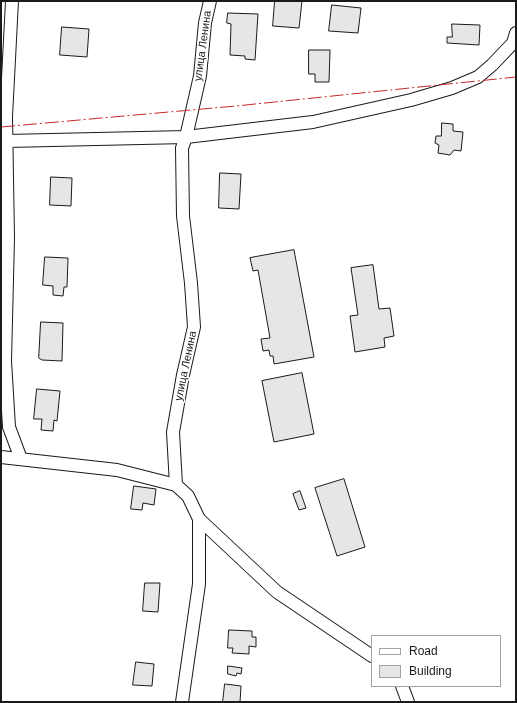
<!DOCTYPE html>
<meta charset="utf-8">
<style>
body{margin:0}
#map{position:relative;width:517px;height:703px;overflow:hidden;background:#fff;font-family:Arial,sans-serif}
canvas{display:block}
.frame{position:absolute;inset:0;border:2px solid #1a1a1a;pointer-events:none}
.legend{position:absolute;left:371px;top:635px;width:130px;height:52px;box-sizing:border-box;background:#fff;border:1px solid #a3a3a3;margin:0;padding:5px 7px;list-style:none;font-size:12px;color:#1a1a1a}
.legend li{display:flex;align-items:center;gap:8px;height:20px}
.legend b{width:20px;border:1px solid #a3a3a3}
</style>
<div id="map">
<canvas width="517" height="703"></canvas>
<div class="frame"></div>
<ul class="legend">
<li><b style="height:5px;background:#fff"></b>Road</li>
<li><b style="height:11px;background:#e6e6e6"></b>Building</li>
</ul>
</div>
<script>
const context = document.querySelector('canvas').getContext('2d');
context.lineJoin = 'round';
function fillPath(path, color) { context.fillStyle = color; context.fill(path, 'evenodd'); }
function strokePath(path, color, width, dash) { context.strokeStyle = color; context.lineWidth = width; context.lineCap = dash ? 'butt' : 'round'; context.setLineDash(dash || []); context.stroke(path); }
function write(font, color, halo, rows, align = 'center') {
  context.font = font + ' Arial,sans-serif'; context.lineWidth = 3; context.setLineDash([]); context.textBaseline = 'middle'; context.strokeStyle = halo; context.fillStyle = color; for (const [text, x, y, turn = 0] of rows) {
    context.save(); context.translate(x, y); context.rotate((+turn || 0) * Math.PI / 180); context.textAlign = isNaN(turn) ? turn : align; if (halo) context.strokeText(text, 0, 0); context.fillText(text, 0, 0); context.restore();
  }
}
const building = new Path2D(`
 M275,1H302L299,28L273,26Z
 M332,5L361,8L358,33L329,31Z
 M228,13L258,14L255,60L245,59V56L230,55L231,24L227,23Z
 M452,24L480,25L479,45L447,43V37H452Z
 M62,27L89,29L87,57L60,55Z
 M309,50H330L329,82H315V74H309Z
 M442,123L453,124V131L463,132L461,151L454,150L450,155L438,153L439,145L435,143L436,136H441Z
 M220,173L241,174L239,209L219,208Z
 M51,177L72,178L71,206L50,205Z
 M294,250L314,357L274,364L273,356H270L269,350L263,351L261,339L270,338L258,270L253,271L250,258Z
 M45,257L68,258L67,287H64L63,296L53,295V286L43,285Z
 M373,265L379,309L390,308L394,336L384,338L385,347L355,352L350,316L358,315L351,268Z
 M41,322L63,323L62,361L42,360L39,358Z
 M302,373L314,434L274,442L262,381Z
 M37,389L60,391L57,421L54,420L53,431L41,430L42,419H34Z
 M344,479L365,547L337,556L315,488Z
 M134,486L156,489L154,505L143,503L142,510L131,509Z
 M300,491L306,508L299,510L293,494Z
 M145,583H160L158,612L143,611Z
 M229,630L252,631V637H256V647L249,646V654L232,653L233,648H228Z
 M136,662L154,664L152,686L133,685Z
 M228,666L242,668L241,674L237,673L236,676L228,674Z
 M225,684L241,686L240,702H223Z`);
fillPath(building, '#e6e6e6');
strokePath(building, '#1a1a1a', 1);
const street = new Path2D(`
 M12,1L6,117L8,238L5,361L9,427L21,459
 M7,141L186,137L313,122L411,100L452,88L478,77L492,65L513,43L516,33
 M1,457L117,470L176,485
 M199,519L277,592L372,656
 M402,686L408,702
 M182,702L199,584V519L188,496L176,485L173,432L183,375L194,327L191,283L183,216L182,148L186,137L200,76L205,23L210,1`);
strokePath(street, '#1a1a1a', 14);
strokePath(street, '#fff', 12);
strokePath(new Path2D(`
 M1,127L236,106L516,77`), '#c62828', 1, [14, 3, 2, 3]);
write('11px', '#1a1a1a', '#fff', [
 ["улица Ленина",203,46,-82],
 ["улица Ленина",186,366,-78]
]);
</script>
